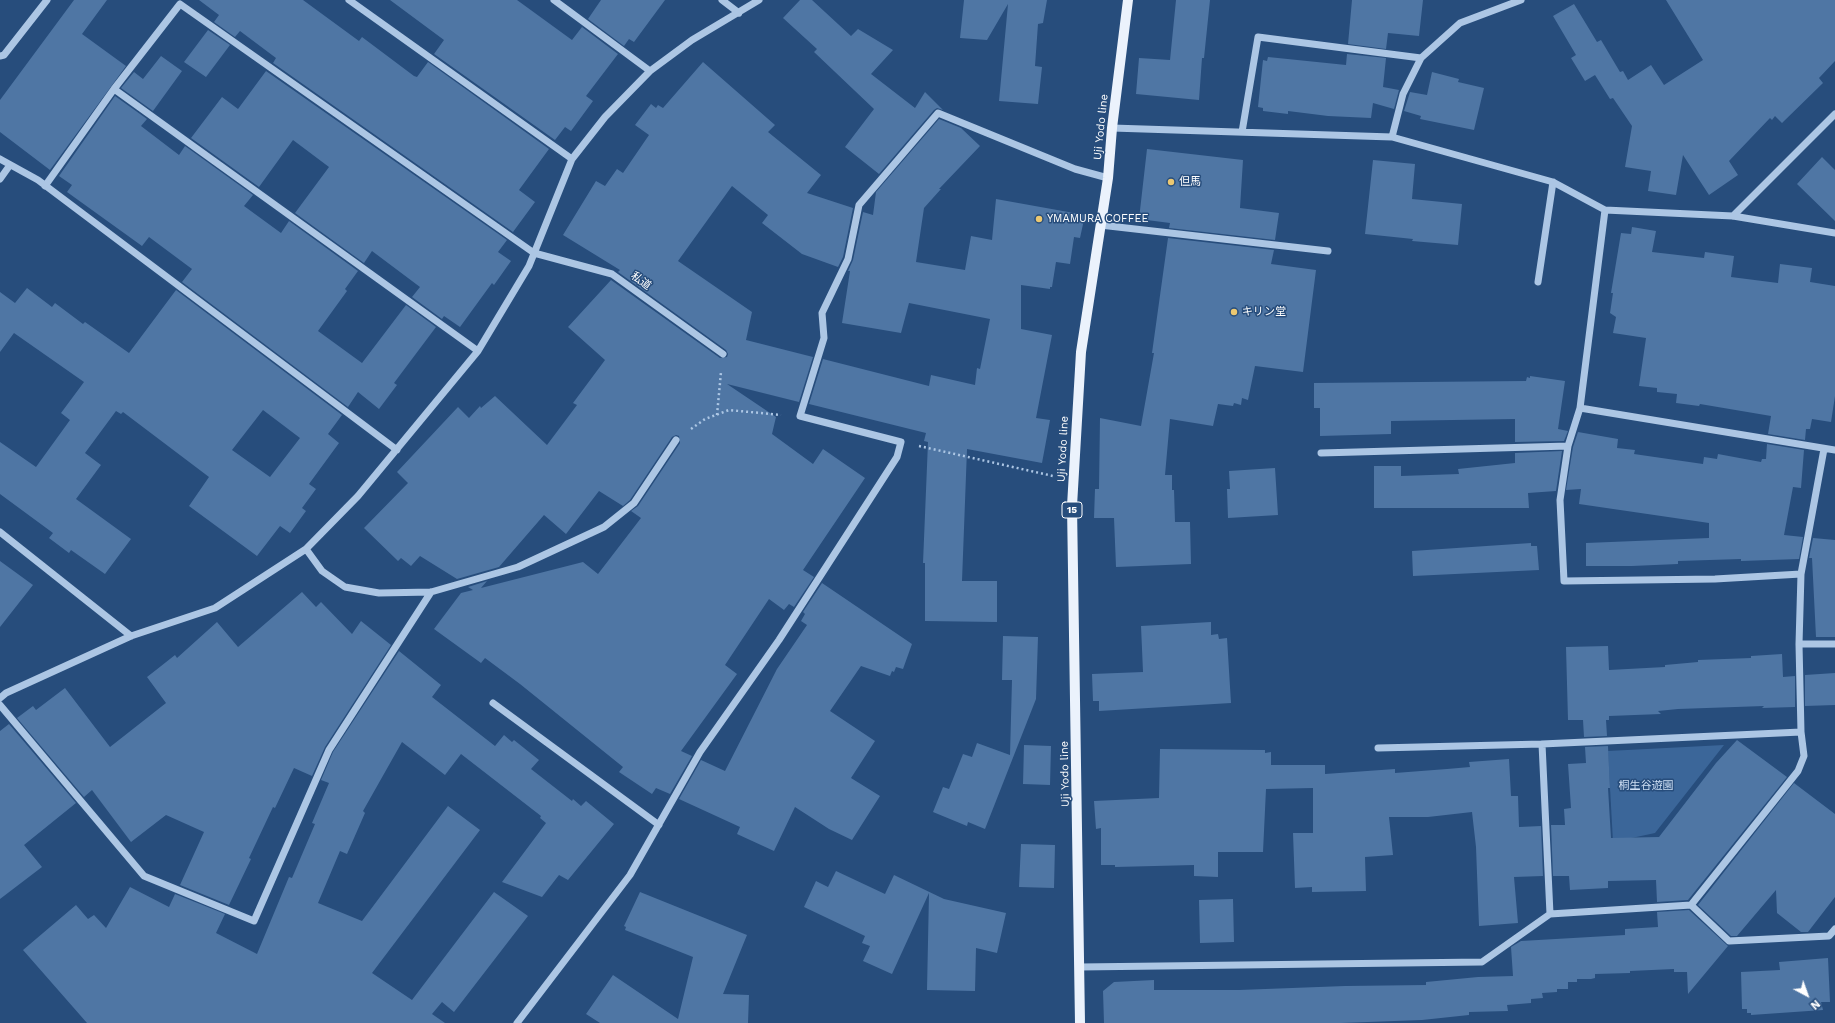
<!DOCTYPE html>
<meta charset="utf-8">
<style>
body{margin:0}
#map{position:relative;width:1835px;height:1023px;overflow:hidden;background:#274d7c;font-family:"Work Sans",sans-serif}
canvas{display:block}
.north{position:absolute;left:1787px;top:975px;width:40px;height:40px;-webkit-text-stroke:3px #274d7c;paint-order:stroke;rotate:139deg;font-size:11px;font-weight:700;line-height:16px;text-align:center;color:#fff}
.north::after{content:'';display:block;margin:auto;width:14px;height:18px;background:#fff;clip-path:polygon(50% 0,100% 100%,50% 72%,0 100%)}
</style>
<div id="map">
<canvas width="1835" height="1023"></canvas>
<div class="north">N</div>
</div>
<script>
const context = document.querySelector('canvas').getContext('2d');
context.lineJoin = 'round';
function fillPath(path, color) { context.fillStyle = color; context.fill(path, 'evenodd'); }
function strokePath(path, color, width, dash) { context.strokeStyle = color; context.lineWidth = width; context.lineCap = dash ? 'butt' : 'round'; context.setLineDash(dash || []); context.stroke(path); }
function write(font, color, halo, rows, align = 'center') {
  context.font = font + ' "Work Sans","Noto Sans JP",sans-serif'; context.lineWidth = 3; context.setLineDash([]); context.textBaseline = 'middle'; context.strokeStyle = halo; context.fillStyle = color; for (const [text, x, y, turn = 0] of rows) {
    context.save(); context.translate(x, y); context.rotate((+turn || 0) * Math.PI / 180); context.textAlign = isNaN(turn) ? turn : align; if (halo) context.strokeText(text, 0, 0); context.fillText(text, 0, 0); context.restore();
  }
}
fillPath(new Path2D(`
 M1724,745L1655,833L1613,842L1608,751Z`), '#3b6699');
fillPath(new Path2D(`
 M74,0H107L82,34L126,66L50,170L0,132V100Z
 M199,0H303L359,41L362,37L414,76L417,77L428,62L549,149L519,190L535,202L513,232L273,63L276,58L240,31L235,37L214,22L219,15Z
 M390,0H517L572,40L582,27L618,54L586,96L593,101L571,131L565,127L555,140L434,54L444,40Z
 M601,0H665L634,42L629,39L624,46L588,19Z
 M800,0H812L851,36L858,29L893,50L871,74L915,108L925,92L943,110L937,108L934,110L879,174L845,147L874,109L814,52L817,49L783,18Z
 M964,0H1047L1043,23L1038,24L1035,66L1042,67L1038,104L999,101L1008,4L987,40L960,38Z
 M1176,0H1210L1204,58H1202L1199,100L1136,94L1139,58L1170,60Z
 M1352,0H1423L1419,36L1388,33L1386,49L1348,44Z
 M1666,0H1835V61L1819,78L1823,83L1782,123L1775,116L1772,120L1770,118L1729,161L1738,175L1709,195L1683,155L1676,195L1648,191L1651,171L1625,167L1632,126L1613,98L1610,99L1595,75L1585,81L1571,58L1576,55L1553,16L1574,4L1597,42L1601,40L1620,72L1623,71L1628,80L1651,65L1664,85L1703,60Z
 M208,30L230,45L206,77L184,62Z
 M1347,54L1386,58L1383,87L1399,90L1394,109L1373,103L1371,118L1328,116L1288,111V114L1263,111V108L1258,107L1263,60L1267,61L1268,57L1346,65Z
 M161,56L182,71L153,111L121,88L134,72L143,79Z
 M703,62L775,125L768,132L821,175L807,193L853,208L843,257L838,267L802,254L762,223L768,215L732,186L678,261L752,312L746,340L813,357L799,402L727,384L776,417L772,434L813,464L823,449L865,478L803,570L814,577L794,607L789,604L784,610L769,599L725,665L737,674L681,751L692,756L670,794L656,788L652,794L619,772L623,767L520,684L485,658L481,663L434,629L461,593L473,590L468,587L487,581L481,588L583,562L598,574L641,518L631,511L638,506L680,443L679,436L676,435L672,437L630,500L623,506L599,491L566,534L544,515L499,567L457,579L420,556L411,566L401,558L398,561L364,528L408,483L397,472L458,407L469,418L480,406L481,408L495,396L547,445L577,405L573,403L605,360L568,327L611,280L720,358L727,357L728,354L726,350L618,272L620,270L563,235L596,181L605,186L617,169L623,173L649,135L635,125L651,104L656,108L658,105L663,108Z
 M266,71L507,240L498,252L511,261L494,285L492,283L460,327L444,316L442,319L412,297L420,287L372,251L364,263L295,213L329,167L293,140L259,187L191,138L222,97L238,109Z
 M1432,72L1459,79L1458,82L1484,88L1474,130L1420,119L1421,116L1404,111L1410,92L1427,95Z
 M115,96L147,119L141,126L179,155L185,146L253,195L244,206L281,233L289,221L358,271L345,289L347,291L318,331L362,363L406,305L436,327L394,383L397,385L379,409L358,392L348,407L182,282L192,269L149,237L142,246L67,192L72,185L59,176Z
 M939,119L961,128L980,146L939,189H941L924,208L916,262L965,270L971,236L992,240L996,199L1085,215L1080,238L1074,237L1070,264L1056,262L1052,287H1050V289L1021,285V329L1052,335L1036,418L1050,420L1042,463L967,449L962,581H997V622L925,621V563H923L928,442L924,441L926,433L809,404L823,359L929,386L931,375L975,385L977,368L980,369L990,319L909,303L901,333L842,323L850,271H848L853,260L863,212L873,215L876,192Z
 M1147,149L1243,160L1240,208L1279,213L1275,240L1169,228L1170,223L1139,219Z
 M1822,157L1835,170V221L1797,184Z
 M1373,160L1415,164L1412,199L1462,204L1458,245L1412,241L1413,239L1365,234Z
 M1632,227L1656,231L1652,252L1704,258L1705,252L1734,256L1731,277L1778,283L1780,264L1812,268L1810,282L1835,286V396L1831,422L1812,419L1810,429H1806L1805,440L1768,434L1771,416L1700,404L1699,406L1676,403L1677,394L1657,392V388L1639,386L1646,338L1613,333L1616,317L1610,313L1613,293H1611L1621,233L1631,234Z
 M1168,238L1274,250L1271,264L1316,270L1303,372L1255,366L1248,400L1242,398L1241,405L1234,403L1233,406L1218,404L1213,426L1170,419L1165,475H1172V490H1174L1175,522H1190L1191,564L1116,567L1114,518H1094L1095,489H1099L1100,418L1141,426L1154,353H1152Z
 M27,288L52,307L55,303L83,324L85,322L129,353L176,290L342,415L328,434L339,443L309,484L316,489L302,508L306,511L290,533L280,526L257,556L189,506L209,477L123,412L121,414L116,411L85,453L101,465L76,499L131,539L105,574L71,550L69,553L49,538L53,533L0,494V442L36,467L70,420L61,413L84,382L14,333L0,352V292L15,303ZM263,410L300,438L270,477L232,450Z
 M1530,376L1565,381L1558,429L1568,431L1564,441L1515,442V419L1391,421V434L1320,436V408H1314V383L1526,381L1527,377L1530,378Z
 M1578,432L1618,439L1617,448L1635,450L1634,454L1703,464L1704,457L1717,459L1718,454L1761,462L1762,459H1766L1767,444L1804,450L1801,488L1793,487L1784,535L1803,537L1799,559L1741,561V559L1678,561V564L1632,566H1586V543L1709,538V523L1579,504L1581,489L1566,490L1573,447Z
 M1562,451L1556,491L1528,493L1529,508H1374V466H1401V476L1459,474L1458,469L1515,463V453Z
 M1275,468L1278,515L1228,518L1227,489H1230L1229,471Z
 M1813,538L1835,540V637H1816L1812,558H1809Z
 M1531,543V546H1537L1539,570L1413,576L1412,551Z
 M0,561L33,585L0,627Z
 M822,583L912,644L903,669L896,667L894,672L892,671L890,676L861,666L830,711L875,741L851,778L880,796L852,840L829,829L795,807L774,851L737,834L740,827L679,799L701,760L725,771L777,669L807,625L801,621L805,614L803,612Z
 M302,592L316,607L321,602L352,634L361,621L391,645L325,747L312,776L294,768L275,808L273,807L249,858L251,859L229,905L180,885L204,832L166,815L131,842L92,790L84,797L17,718L33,706L36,710L65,688L110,747L166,703L147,677L156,670L175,655L177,658L217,622L238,647Z
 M1211,622V635L1218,634L1219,639L1227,638L1231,703L1099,711V701H1093L1092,674L1143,672L1141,626Z
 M1003,636L1038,637L1036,699L985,829L968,822L967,826L933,812L943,787L949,789L963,754L972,757L977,743L1010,755L1012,680H1002Z
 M1608,646L1609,670L1665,667V665L1698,662V660L1751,658V656L1782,654L1783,677L1795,676V707L1762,708L1764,706L1678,709L1658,711L1661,714L1609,716V720H1606L1607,736L1584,737L1583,720H1568L1566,647Z
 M399,651L441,685L432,697L495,746L504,735L512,742L514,740L539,760L531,769L572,801L573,799L581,806L586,801L614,824L568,880L559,875L542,897L502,882L546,823L540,818L541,816L461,754L445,775L402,742L363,811L365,813L347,854L340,851L318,903L362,921L448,806L480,830L372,973L412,1000L494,892L528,916L454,1012L442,1002L432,1014L445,1023H87L23,950L76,905L88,919L94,915L106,928L130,887L169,907L175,894L225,914L216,933L257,954L289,877L292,878L315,824L312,823L329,783L321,780L333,752Z
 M1835,673V705L1805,706V675Z
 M9,724L76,803L24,845L42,867L0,899V731Z
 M1737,740L1787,777L1688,900L1657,902L1656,880L1608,881V888L1570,890L1569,876H1553L1551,825H1565L1564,809L1571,808L1568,764L1586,763L1585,747L1608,746L1610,788H1608L1611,838L1659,837L1716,763Z
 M1024,745L1051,746L1050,785L1023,784Z
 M1160,749L1265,750V753L1271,752V765H1325V774L1395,769V773L1447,769L1470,767L1469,762L1509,759L1511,796H1518L1519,827L1541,826L1543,876L1514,877L1518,923L1479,926L1476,847L1472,812L1428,817H1389L1393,855L1365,857L1366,891L1312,892V887L1295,888L1293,833H1313V788L1266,789L1263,852H1218V877L1194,876V865L1115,867V865H1101V828L1096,829L1094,801L1159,798Z
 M1794,783L1835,814V897L1808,932H1801L1777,913L1776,890L1737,936H1731L1698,905Z
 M1021,844L1055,845L1054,888L1019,887Z
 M836,871L885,894L894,875L944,899L1006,913L997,953L976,948L975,991L927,990L929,893L892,974L863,961L870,946L862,943L865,936L804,907L816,881L828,887Z
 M640,892L747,935L723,994L749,995L748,1023H600L586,1014L613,975L678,1019L693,957L625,930L626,927L624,926Z
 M1233,899L1234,942L1200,943L1199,900Z
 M1689,910L1728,946L1688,994L1687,972H1674V969L1630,971V973L1595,974V978L1591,979H1577V982H1568V989H1557V992L1542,993L1543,998L1531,999V1003L1507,1005L1508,1011L1469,1012V1015L1422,1020L1341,1023H1104L1103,991L1114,982L1154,980V990H1239L1345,986L1426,985V982L1478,977L1513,976L1511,947L1521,941L1625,935V929L1658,927L1657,912Z
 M1828,958L1830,1002H1821L1823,1010L1751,1015V1013H1747V1009H1742L1741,972L1780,970L1779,962Z`), '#4f76a4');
strokePath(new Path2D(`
 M717,415L721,372
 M691,429L705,419L729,410L781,415
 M919,446L1053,476`), '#acc6e4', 2.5, [2, 3]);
strokePath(new Path2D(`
 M349,0L572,159
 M554,0L650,71
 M722,0L739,13
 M0,56L4,55L47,0
 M114,89L478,351
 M1112,128L1392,137L1553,182L1605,210L1733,216L1835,233
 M1242,132L1258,37L1421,58
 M1392,137L1403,94L1421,58L1460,23L1521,0
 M0,159L38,180L397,450
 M0,179L10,165
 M45,186L114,89L180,4L534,253L612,274L723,354
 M1605,210L1580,408L1568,446L1560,500L1564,581L1715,579L1801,574
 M1733,216L1835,114
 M1100,225L1328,251
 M1538,282L1553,182
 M1580,408L1835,450
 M1321,453L1568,446
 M0,532L131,636
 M306,549L322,571L345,587L379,593L431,592L518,567L604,527L634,503L676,440
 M1799,644H1835
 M0,698L6,693L131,636L215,608L306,549L358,496L478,351L529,266L572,159L605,117L650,71L692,40L759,0
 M493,703L659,825
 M0,705L144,876L254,921L329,750L431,592
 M1542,744L1550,914
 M1378,748L1542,744L1801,732
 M1691,905L1798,771L1804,756L1801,732L1799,644L1801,574L1824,449
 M1080,967L1482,962L1550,914L1691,905L1729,941L1829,936L1835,929
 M517,1023L630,875L700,752L779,640L897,457L901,442L800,416L824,338L822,313L848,259L859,205L938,113L1075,169L1108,178`), '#acc6e4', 7);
strokePath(new Path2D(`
 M1080,1023L1072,506L1081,352L1108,178L1112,128L1128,0`), '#ebf2fc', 10);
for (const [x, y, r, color] of [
 [1171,182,4,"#ecc871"],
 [1039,219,4,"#ecc871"],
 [1234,312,4,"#ecc871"]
]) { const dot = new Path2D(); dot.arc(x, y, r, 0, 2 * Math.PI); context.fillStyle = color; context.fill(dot); strokePath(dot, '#274d7c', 1.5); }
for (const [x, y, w] of [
 [1072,510,20]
]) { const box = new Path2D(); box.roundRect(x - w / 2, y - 8, w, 16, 3); context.fillStyle = '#274d7c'; context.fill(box); strokePath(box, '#fff', 1); }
write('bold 10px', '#fff', null, [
 ["15",1072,510]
]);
write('11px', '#fff', '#274d7c', [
 ["Uji Yodo line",1101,127,-84],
 ["私道",641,281,36],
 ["Uji Yodo line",1063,449,-87],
 ["Uji Yodo line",1065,774,-91]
]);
write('11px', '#fff', '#274d7c', [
 ["但馬",1179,182],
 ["YMAMURA COFFEE",1047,219],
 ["キリン堂",1242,312]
], 'left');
write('11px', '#cedff4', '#274d7c', [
 ["桐生谷遊園",1646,786]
]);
</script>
